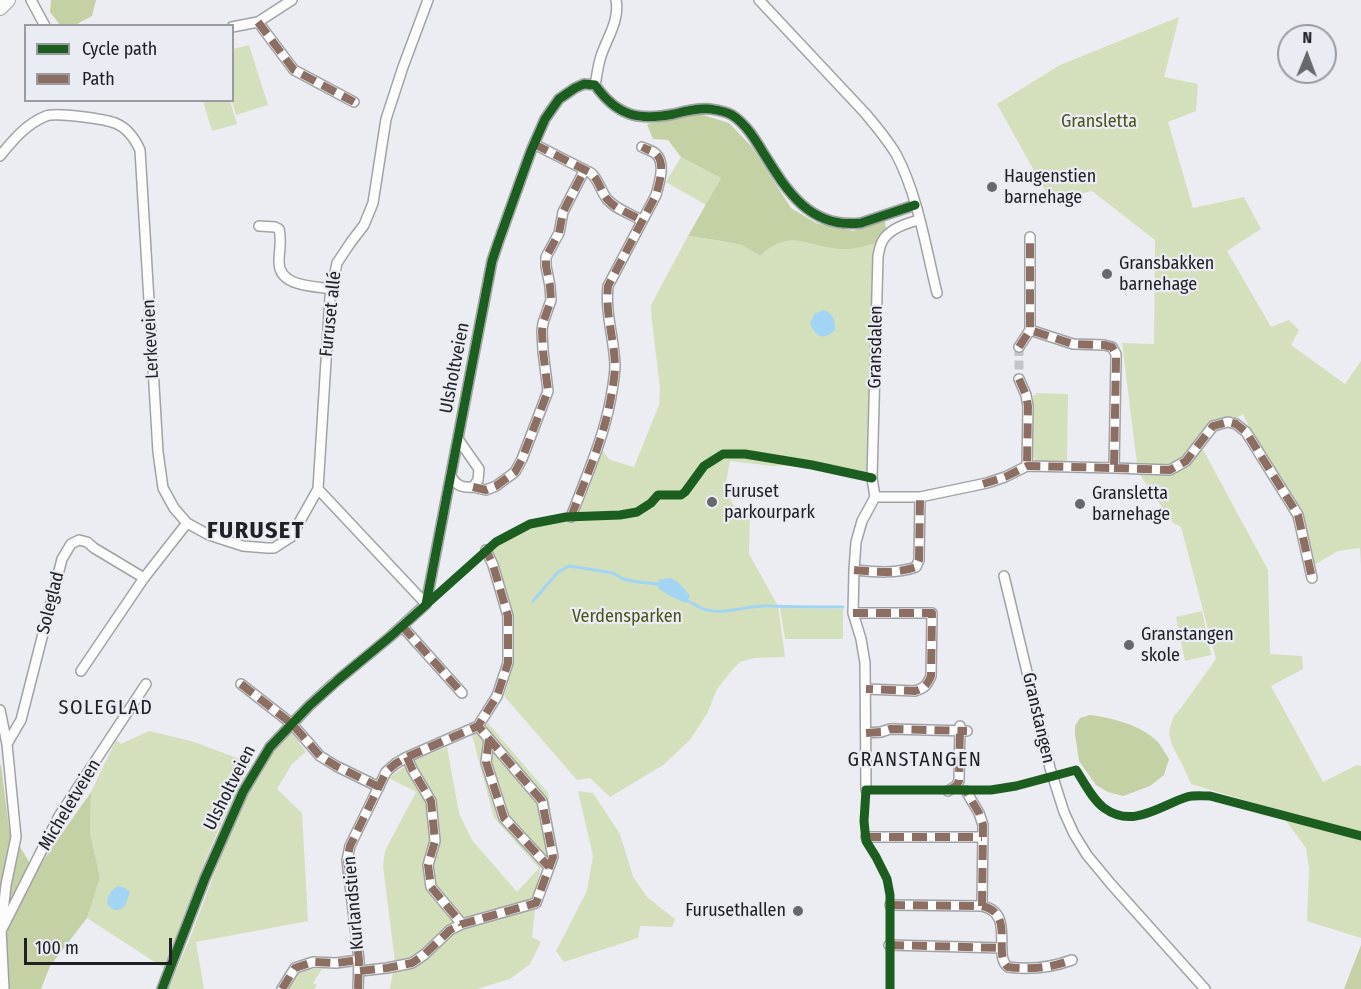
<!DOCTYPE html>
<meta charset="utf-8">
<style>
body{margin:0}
#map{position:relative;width:1361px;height:989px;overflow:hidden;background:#ecedf2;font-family:"Fira Sans Condensed",sans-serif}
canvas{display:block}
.legend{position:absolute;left:24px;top:24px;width:210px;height:78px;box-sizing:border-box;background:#eaecf4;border:2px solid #999ba1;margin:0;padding:8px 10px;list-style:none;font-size:18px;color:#202124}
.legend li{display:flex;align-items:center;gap:12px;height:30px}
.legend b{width:30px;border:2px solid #999ba1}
.north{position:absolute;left:1277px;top:24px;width:60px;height:60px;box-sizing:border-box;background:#eaecf4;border:2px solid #999ba1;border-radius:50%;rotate:1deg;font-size:16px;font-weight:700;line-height:24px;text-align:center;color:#202124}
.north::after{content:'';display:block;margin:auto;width:21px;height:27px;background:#67686c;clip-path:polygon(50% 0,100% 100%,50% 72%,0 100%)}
.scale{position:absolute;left:24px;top:938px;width:148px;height:27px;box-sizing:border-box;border:3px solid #202124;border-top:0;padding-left:8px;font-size:18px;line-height:21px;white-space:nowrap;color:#202124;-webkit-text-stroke:4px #eaecf4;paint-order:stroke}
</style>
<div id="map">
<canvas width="1361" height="989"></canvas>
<ul class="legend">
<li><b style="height:8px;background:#1b5e20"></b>Cycle path</li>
<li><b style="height:8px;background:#8d6e63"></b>Path</li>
</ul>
<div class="north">N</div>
<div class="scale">100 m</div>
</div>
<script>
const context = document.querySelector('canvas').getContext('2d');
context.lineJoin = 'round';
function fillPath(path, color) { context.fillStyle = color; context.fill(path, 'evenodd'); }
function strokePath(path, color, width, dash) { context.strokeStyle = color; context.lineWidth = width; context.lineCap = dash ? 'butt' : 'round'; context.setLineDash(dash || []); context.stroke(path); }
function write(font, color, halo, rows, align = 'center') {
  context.font = font + ' "Fira Sans Condensed",sans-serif'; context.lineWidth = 4.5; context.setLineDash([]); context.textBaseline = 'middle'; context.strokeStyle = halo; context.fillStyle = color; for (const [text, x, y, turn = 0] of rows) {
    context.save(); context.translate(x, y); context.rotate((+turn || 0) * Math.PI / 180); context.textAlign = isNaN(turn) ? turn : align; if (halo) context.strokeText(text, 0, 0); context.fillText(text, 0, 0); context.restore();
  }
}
fillPath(new Path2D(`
 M1179,17L1164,77L1198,84L1196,111L1168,122L1193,208L1244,197L1261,229L1227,251L1271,327L1289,320L1299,330L1291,345L1345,384L1361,361V566L1360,548L1338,551L1314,565L1243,414L1200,444L1268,570L1270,654L1302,656L1303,669L1271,686L1323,782L1357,765L1361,766V938L1307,921L1309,868L1306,848L1278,810L1191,784L1184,768L1172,745L1169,733L1171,724L1174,716L1181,708L1216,659L1181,527L1173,523L1138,472L1122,343L1154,344L1155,240L1092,191L1051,201L997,104L1060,65Z
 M249,45L268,105L236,115L232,101L233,49Z
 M203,101H230L237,124L212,131Z
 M681,157L721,178L706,205L666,182Z
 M688,236L722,241L742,245L760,256C792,227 805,247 840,249C855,250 868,246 882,240L872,478L812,465L772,466L730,461L725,488L737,512L750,513L749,554L778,606L785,657L754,658L740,662L732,670L717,689L708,712L690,740L663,765L610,797L590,778L577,780L504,696L513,666L512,615L503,583L486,551C510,529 539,519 571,516L598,445L610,460L634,467L659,405L660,388L652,322L651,305Z
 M1036,393L1068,394L1067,461L1065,464C1050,464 1040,468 1031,454L1033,395H1036Z
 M780,608L843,609V639H785Z
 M1202,611L1211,655L1185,661L1176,617Z
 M488,723L548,793L558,857L540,868L532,937L541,942L530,964L510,979L477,989H390L395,962L383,866L385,851L416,792L389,778L412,761L447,747L459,813L472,840L517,892L539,868L494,818L472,735Z
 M149,731L191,741L251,763C215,828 191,899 164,968L87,918L100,878L90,833L91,792L116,740L121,744Z
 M292,733L306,752L292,764L277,789L302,813L308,921L196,942L204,989H168L188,943L225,846L248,794L274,750Z
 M578,791L593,793L620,834L633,877L648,898L675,919L672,927L640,926L638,938L564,962L556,951L587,891L593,856Z
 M305,969H322L313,983L317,985L314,989H287L297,973Z`), '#d4dfbc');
fillPath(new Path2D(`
 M51,0H96L92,16L75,25L61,26L50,12Z
 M700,114L729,123L752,147L791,208L816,223L853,231L885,221L886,232L882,240C868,246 855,250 840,249C806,247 791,227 760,256L742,245L722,241L688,236L721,178L681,157L668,140L653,139L647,124Z
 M1090,715C1113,718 1141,725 1158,742C1162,747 1165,753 1169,759L1164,775L1150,786L1123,796L1108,792L1096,785L1079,761L1075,734V726L1080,718Z
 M0,765H1L9,828L35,872L91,792L90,833L100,878L87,918L50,966L41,989H0Z
 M1361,945V989H1344Z`), '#c3d1a4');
fillPath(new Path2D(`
 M822,310C832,311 836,321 835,330C823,342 815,336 810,323L815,313L820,312Z
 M670,578C679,581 684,589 690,596L686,603L670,596L658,588V584L659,580Z
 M118,886L125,888L130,892L125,906L119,910H114L107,904C108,895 110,891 118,886Z`), '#a2d5f3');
strokePath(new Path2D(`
 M533,601L557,573L569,566L613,573L623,579L638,582L658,584
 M688,601C692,603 697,606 701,608C721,617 750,604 772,606C795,607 819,607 843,607`), '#a2d5f3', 3);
strokePath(new Path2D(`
 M1019,347V379`), '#c3c4c9', 9, [9, 4.5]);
const street = new Path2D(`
 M31,0L45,26
 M759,0L865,113C876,126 887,139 896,154C918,195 926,249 937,293
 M258,22L294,70L354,102
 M232,27L258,22L292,0
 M595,85C597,75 598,65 601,56C607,38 620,20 616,0
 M534,144L591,173C599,180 600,190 607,199C615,209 631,214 641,220
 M0,156C13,140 26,124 46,116C56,112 104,119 115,123C128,128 135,139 140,150L158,452L163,488L174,508L187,523L209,535L243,546L267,548H274L291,537L318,489
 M259,226L275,227L279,229C282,240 279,251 279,262C279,287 313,286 332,289
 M1019,347L1030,330V237
 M1019,379L1026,395L1028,406L1027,466
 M1114,468L1170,470L1186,461L1213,426L1228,422L1236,424L1246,432L1298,515L1312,578
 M451,476C456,486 463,488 473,487L478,480L479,469L458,439
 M473,487L486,490L496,486L515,472L522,459L548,391L543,351L542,331L543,323L551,300L550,286L546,266V257L559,233L563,212L584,171
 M875,497L872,478L878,256C879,252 880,245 882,242C888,229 907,223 919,220
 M571,517C586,477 604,438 611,397C613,386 615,375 615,365C614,338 605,313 608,286L656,195C659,184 666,163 656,154C653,151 646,149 642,147
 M854,570C875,572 896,574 916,567L919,560L920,497
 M1004,576L1050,768L1064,812L1074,834L1087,855L1111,884L1205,989
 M426,604L318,489L330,297L337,263L351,242L364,225L373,203L386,119L403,67L428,0
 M853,613H932L931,676C927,685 925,688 915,691L866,689
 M402,626L462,693
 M81,671L144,578L187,523
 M241,684L292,724L320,756L336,766L379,787
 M0,710L7,744L16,837L6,885L1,930L4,989
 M866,733L881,732L890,729L967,731
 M489,739L486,762L504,818L549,867
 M7,744L21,720L62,559L71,544L79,540L87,542L94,548L144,578
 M407,757L412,769L431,801L435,841L428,865L431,887L462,924
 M866,790L865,663L861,639L853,613L854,570L856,542L862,521L875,497H920L987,483L1005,477L1027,466L1114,468L1116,360V354L1112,347L1104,345L1073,344L1030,330
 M948,791L956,786L959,781L960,726
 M866,837H982
 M890,905L982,906L983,825L979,813L966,791
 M982,906C1016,913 992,955 1008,967C1030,970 1050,968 1072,960
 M0,933L59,816L146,684
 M889,945L1002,948
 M360,971L387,968L412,963L425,954L450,930L462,924L536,903L553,857L542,801L478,726
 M162,989L205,878L243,792L270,747L309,706L333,684L391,636L426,604L492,261L498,243L531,151L545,119L559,99L575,88L584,84L595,85C617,116 638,121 674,114C686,111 698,108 710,109C717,110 725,111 732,115C746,124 755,139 764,154C787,191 810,229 861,223L915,205
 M282,989L295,968L313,962L336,963L359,960
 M358,989L359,960L347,860L350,846L386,772L395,764L407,757L478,726L497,696L508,663V616L493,565L486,550`);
const secondary = new Path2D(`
 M0,8L8,0`);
strokePath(street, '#a1a2a5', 12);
strokePath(secondary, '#a1a2a5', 16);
strokePath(street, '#fcfcfd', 9);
strokePath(secondary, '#fcfcfd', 14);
strokePath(new Path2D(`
 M258,22L294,70L354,102
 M534,144L591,173C599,180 600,190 607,199C615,209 631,214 641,220
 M1019,347L1030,330V237
 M1019,379L1026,395L1028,406L1027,466
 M1114,468L1170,470L1186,461L1213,426L1228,422L1236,424L1246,432L1298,515L1312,578
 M983,484L1005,477L1027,466L1114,468L1116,360V354L1112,347L1104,345L1073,344L1030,330
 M473,487L486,490L496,486L515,472L522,459L548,391L543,351L542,331L543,323L551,300L550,286L546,266V257L559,233L563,212L584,171
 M571,517C586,477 604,438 611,397C613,386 615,375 615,365C614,338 605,313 608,286L656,195C659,184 666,163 656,154C653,151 646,149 642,147
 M854,570C875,572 896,574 916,567L919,560L920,497
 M853,613H932L931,676C927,685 925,688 915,691L866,689
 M402,626L462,693
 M241,684L292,724L320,756L336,766L379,787
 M866,733L881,732L890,729L967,731
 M489,739L486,762L504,818L549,867
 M407,757L412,769L431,801L435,841L428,865L431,887L462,924
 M949,790L956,786L959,781L960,726
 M866,837H982
 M890,905L982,906L983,825L979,813L966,791
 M982,906C1016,913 992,955 1008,967C1030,970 1050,968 1072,960
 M889,945L1002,948
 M360,971L387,968L412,963L425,954L450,930L462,924L536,903L553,857L542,801L478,726
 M282,989L295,968L313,962L336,963L359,960
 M358,989L359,960L347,860L350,846L386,772L395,764L407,757L478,726L497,696L508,663V616L493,565L486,550`), '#8d6e63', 8, [15, 8]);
strokePath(new Path2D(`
 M426,604L492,261L498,243L531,151L545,119L559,99L575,88L584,84L595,85C617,116 638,121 674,114C686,111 698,108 710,109C717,110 725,111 732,115C746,124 755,139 764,154C787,191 810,229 861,223L915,205
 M162,989L205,878L243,792L270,747L309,706L339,679L391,636L496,542L530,524L566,517L620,515L637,512L651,503L658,495H681L685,492L704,466L723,454H745L812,465L872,478
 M890,989V895L887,879L876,857L866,841L864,821L866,790H991L1016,786L1076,770C1084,782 1092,799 1104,808C1133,829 1159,806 1187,797C1194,795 1202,796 1210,796L1361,836`), '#1b5e20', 9);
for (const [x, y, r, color] of [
 [992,187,6,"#67686c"],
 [1107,274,6,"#67686c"],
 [712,502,6,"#67686c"],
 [1080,504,6,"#67686c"],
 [1129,645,6,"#67686c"],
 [798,911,6,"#67686c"]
]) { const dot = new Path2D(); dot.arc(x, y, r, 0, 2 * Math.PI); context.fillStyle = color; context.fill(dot); strokePath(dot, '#eaecf4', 2); }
write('18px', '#475618', '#eaecf4', [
 ["Gransletta",1099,122],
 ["Verdensparken",627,617]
]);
write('18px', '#202124', '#eaecf4', [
 ["Haugenstien",1004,177],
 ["barnehage",1004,198],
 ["Gransbakken",1119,264],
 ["barnehage",1119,285],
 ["Furuset",724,492],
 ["parkourpark",724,513],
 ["Gransletta",1092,494],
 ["barnehage",1092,515],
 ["Granstangen",1141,635],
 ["skole",1141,656],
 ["Furusethallen",786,911,"right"]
], 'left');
write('18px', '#202124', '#eaecf4', [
 ["Furuset allé",331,314,-84],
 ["Lerkeveien",151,339,-93],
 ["Gransdalen",876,347,-89],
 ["Ulsholtveien",455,368,-79],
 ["Soleglad",51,603,-76],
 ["Granstangen",1038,718,77],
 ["Ulsholtveien",230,788,-63],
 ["Micheletveien",70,805,-59],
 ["Kurlandstien",354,903,-95]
]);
context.letterSpacing = '1.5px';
write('20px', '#202124', '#eaecf4', [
 ["SOLEGLAD",106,708],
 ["GRANSTANGEN",915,760]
]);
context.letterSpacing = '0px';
context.letterSpacing = '1.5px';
write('bold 24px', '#202124', '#eaecf4', [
 ["FURUSET",256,531]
]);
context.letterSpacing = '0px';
</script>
